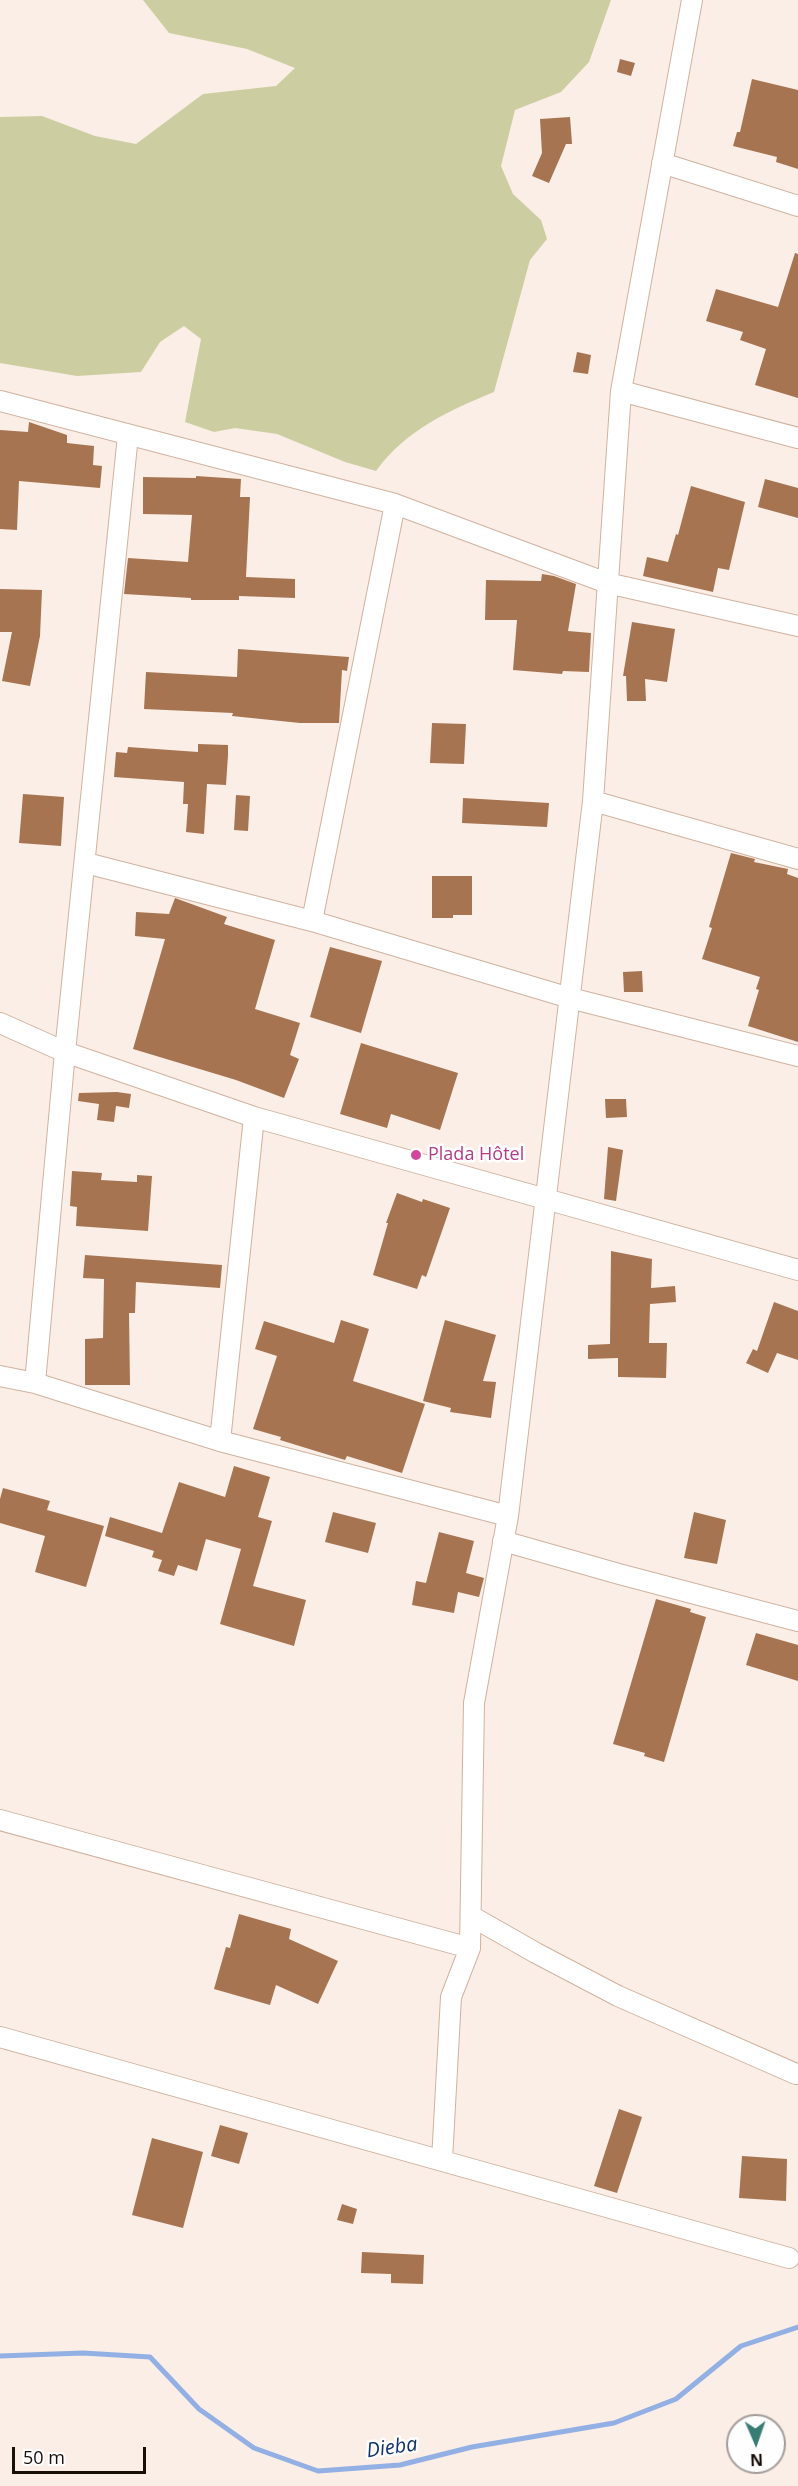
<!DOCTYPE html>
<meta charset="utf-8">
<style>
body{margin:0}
#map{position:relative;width:798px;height:2486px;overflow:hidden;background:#fbeee6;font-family:"Open Sans",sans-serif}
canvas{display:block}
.north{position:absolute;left:726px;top:2414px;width:60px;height:60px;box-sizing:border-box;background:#fefefe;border:2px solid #a29e9c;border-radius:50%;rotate:178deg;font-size:16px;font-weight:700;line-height:24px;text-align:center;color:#190f09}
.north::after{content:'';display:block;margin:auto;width:21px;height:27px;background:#377d74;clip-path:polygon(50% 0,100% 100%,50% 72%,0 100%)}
.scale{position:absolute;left:12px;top:2447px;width:134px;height:27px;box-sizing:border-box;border:3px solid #190f09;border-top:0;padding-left:8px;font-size:18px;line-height:21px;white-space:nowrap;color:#190f09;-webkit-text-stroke:4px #fefefe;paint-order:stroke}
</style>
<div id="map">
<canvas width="798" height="2486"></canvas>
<div class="north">N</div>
<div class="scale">50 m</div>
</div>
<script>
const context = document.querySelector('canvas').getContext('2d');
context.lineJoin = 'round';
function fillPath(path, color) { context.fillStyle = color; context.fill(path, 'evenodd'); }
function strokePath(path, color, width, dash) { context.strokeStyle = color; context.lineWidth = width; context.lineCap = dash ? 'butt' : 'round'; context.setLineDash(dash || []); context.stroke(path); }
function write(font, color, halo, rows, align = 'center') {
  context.font = font + ' "Open Sans",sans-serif'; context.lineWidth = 5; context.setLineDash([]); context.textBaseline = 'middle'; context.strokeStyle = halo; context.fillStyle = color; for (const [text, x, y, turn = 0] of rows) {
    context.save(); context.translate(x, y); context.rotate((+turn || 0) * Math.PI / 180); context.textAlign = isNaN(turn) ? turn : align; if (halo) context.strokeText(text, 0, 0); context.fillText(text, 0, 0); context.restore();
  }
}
fillPath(new Path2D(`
 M143,0H611L589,62L561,92L515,110L501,166L513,194L541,220L547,239L530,260L494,392C448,411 406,430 376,471L345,462L277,434L235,428L214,432L185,422L201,339L184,326L160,342L141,372L77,376L0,363V117L42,116L95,136L136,144L203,94L276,86L295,68L247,49L169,33Z`), '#cccea1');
strokePath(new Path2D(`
 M0,2356L83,2353L150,2357L199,2409L254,2448L318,2471L400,2465L472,2447L614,2423L676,2399L741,2346L798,2327`), '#92b0e3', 5);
fillPath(new Path2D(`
 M620,59L635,63L631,76L617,72Z
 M752,79L798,90V169L776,162L777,157L733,146L737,132H740Z
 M570,117L572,144H566L549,183L532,176L542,153L540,119Z
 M795,253L798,254V398L755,385L766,349L740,340L743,332L706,321L716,289L778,307Z
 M577,352L591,355L588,374L573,372Z
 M29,422L67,435V443L94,446L93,465L102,466L100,488L19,481L17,530L0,529V430L28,432Z
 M196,476L241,479L240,497H250L246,577L295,579V598L239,596V600H191V598L124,594L128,558L188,562L192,515L143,514V477L196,478Z
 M765,479L798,488V518L758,507Z
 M691,486L745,502L729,570L718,568L713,592L643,576L647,557L668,562L676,534L678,535Z
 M542,574L554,576L576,584L568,631L591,633L589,672L563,671L562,674L513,670L517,620H485L486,580L541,581Z
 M0,589L42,590L40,636L30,686L2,681L12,632H0Z
 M632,622L675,629L667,682L645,679L646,701H627L626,676H623Z
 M238,649L349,657L347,671L342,670L339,723H300L232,716L233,713L144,709L146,672L237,677Z
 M432,723L466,724L464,764L430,763Z
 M198,744L228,745V755L226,785L207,784L204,834L186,832L188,804H183L184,782L114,777L116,752L127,753L128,747L198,752Z
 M23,794L64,797L61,846L19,843Z
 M236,795L250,796L248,831L234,830Z
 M463,798L549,803L547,827L462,823Z
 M731,853L755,859L754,862L788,869L787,874L798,878V1042L748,1026L759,990L756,989L760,977L702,959L712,928L709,927Z
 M432,876H472V915H453V918H432Z
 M175,898L227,917L224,924L275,940L255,1009L300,1023L290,1055L299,1059L284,1098L236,1080L133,1049L165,939L135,936L136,912L169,914Z
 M330,947L382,961L361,1033L310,1017Z
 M642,971L643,992H624L623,972Z
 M361,1043L458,1073L440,1130L391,1114L387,1128L340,1114Z
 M117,1092L131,1094L129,1108L116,1106L114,1122L97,1120L99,1104L78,1101L79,1093Z
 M605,1099H626L627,1117L606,1118Z
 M608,1147L623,1150L616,1201L604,1199Z
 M72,1171L102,1173L101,1180L137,1182V1175L152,1176L148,1231L76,1226L77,1207L70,1206Z
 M397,1193L422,1202L423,1199L450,1208L426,1277L422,1275L417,1289L373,1275L388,1223H386Z
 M611,1251L652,1259L651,1288L675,1286L676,1302L650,1304L649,1343H667L666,1378L618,1377V1358L588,1359V1345L610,1344Z
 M85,1255L222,1265L220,1288L136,1282L135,1313H129L130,1385H85V1339L103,1338L104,1279L83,1278Z
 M774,1302L798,1311V1360L777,1353L768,1373L746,1363L753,1349L757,1351Z
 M341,1320L369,1329L353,1381L425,1404L402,1473L347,1456L345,1460L280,1440L281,1437L253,1429L277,1356L255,1349L264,1321L334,1343Z
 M445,1320L496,1335L483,1381L496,1382L491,1418L450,1412L451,1408L423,1401Z
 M234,1466L270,1477L258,1517L272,1521L253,1586L306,1600L294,1646L220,1624L241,1549L206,1539L197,1571L178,1565L174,1576L158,1571L162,1560L152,1557L154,1551L105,1536L110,1517L162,1533L179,1482L225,1497Z
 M3,1488L50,1501L47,1510L104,1526L86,1587L35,1572L45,1536L0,1523V1499Z
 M333,1512L376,1523L368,1553L325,1542Z
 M694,1512L726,1520L717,1564L684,1558Z
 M439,1532L474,1541L466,1573L484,1578L479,1597L458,1592L454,1613L412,1605L416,1581L426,1583Z
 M656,1599L691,1609L690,1612L706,1617L664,1762L644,1756L645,1753L613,1744Z
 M756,1633L798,1645V1681L746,1665Z
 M239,1914L291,1929L289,1939L338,1961L318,2004L276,1985L270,2005L214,1989L226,1947L230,1948Z
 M619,2109L642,2117L617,2193L594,2186Z
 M220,2125L248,2133L239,2164L211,2156Z
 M152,2138L203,2152L183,2228L132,2215Z
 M742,2156L787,2159L786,2201L739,2198Z
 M342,2204L357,2209L353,2224L337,2220Z
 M362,2252L424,2255L423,2284L391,2283V2274L361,2273Z`), '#a77451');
const street = new Path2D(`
 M662,163L798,206
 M621,391L798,438
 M0,401L395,504L607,583L798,626
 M128,435L65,1052L35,1383L220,1441L508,1516
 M593,801L798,859
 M86,863L312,921L570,998L798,1056
 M312,921L395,504
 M0,1023L65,1052L254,1117L798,1270
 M0,1376L35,1383
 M220,1441L254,1117
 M503,1541L619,1574L798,1621
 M0,1820L470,1948
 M471,1916L536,1953L618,1996L796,2074
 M0,2037L789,2258
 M442,2160L451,1997L470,1948L474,1703L508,1516L593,801L621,391L692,0`);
strokePath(street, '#d0b29f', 22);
strokePath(street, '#fff', 20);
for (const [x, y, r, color] of [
 [416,1155,6,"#d1479c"]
]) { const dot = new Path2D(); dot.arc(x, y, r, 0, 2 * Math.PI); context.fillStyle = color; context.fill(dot); strokePath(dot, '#fefefe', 2); }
write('18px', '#b23c85', '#fefefe', [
 ["Plada Hôtel",428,1155]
], 'left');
write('italic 20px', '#11336f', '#fefefe', [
 ["Dieba",392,2448,-8]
]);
</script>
